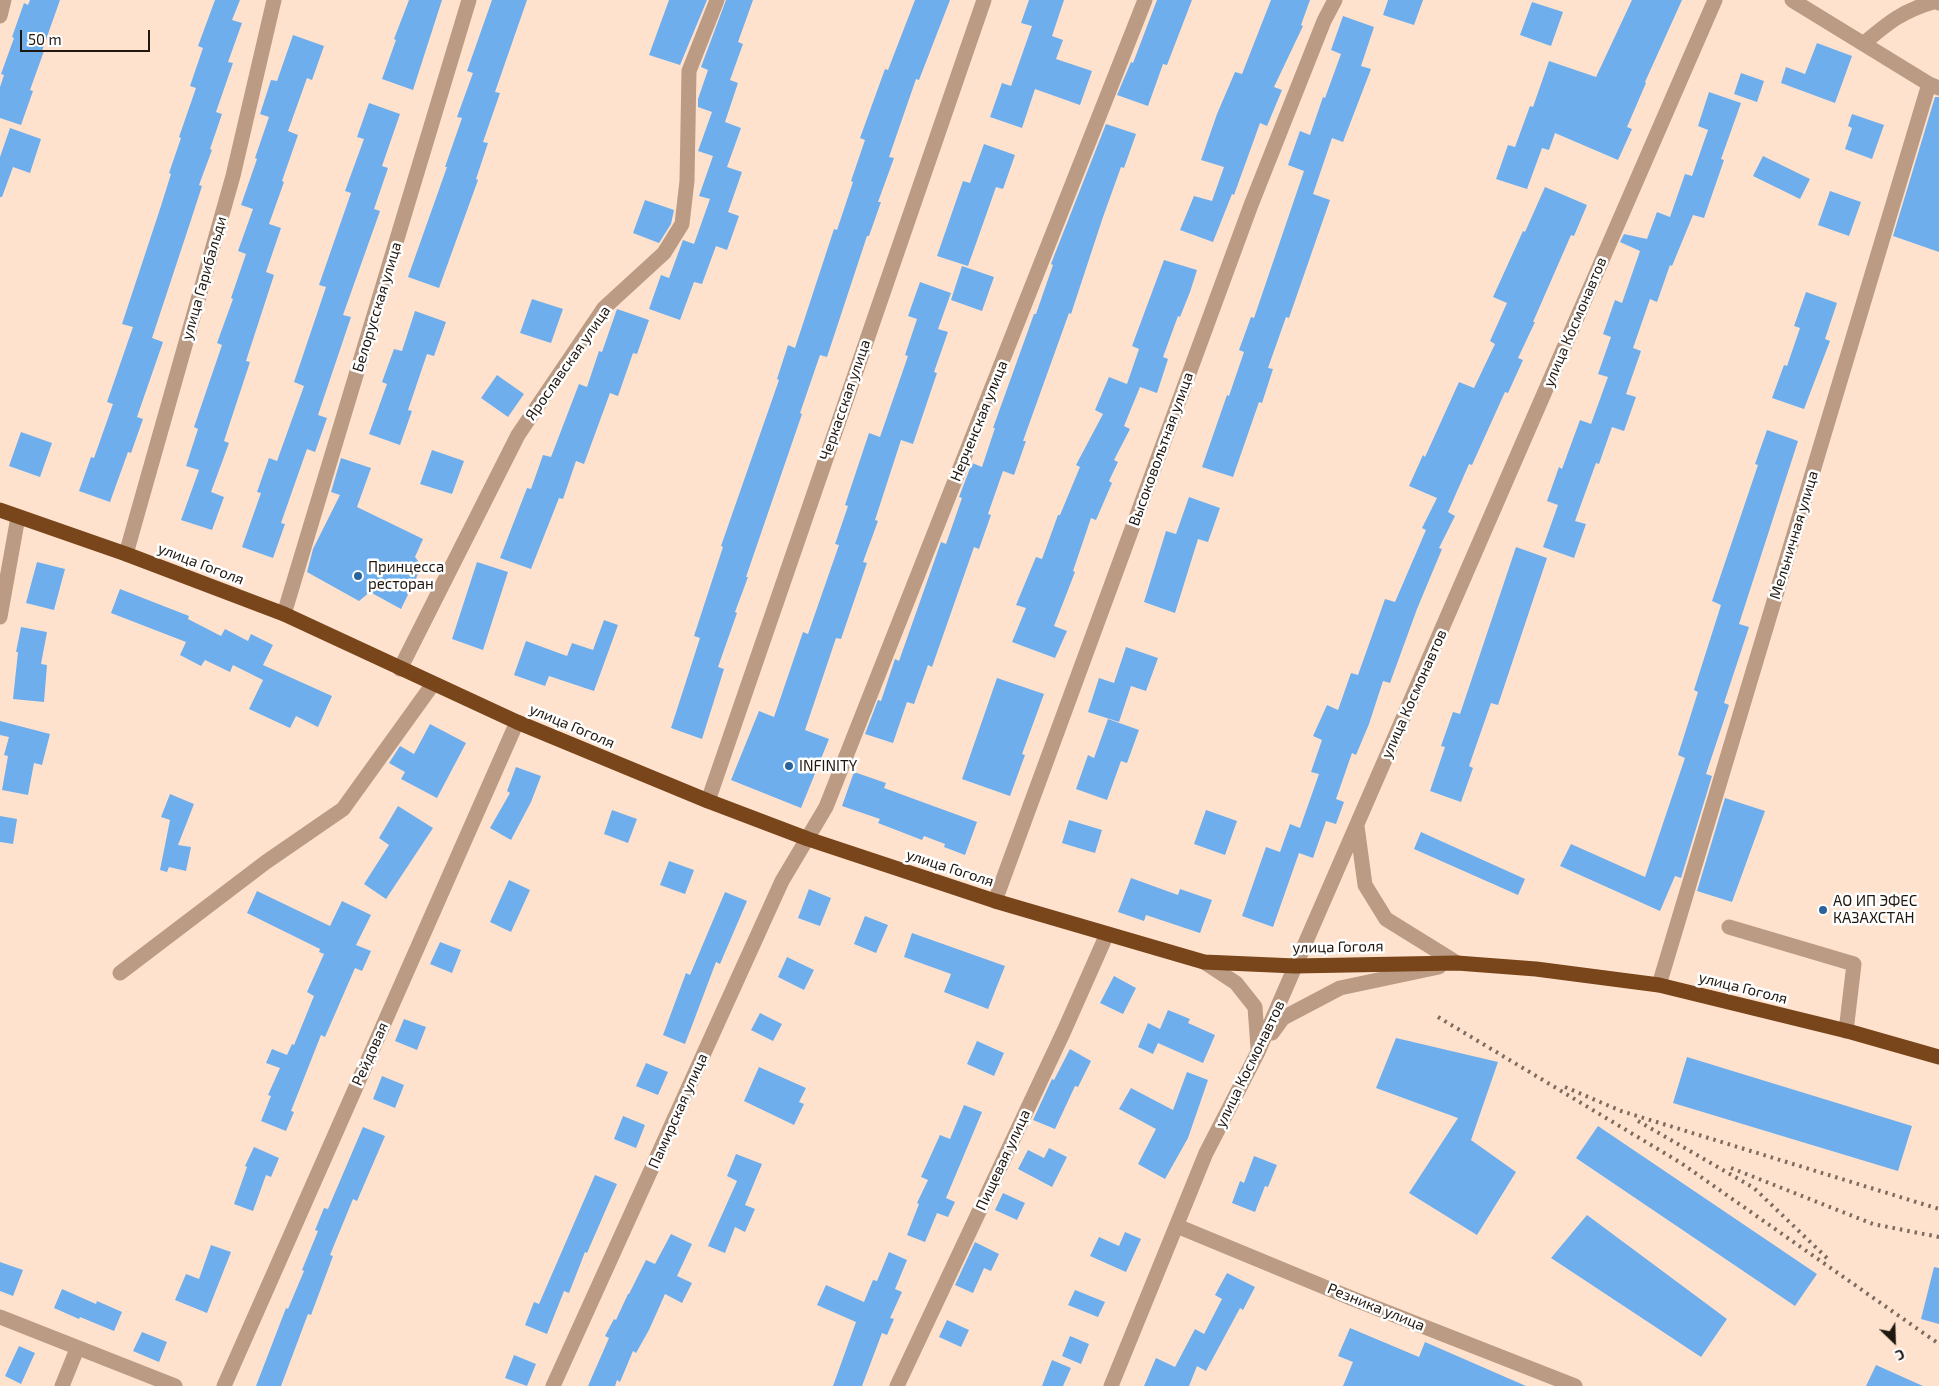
<!DOCTYPE html>
<meta charset="utf-8">
<style>
body{margin:0}
#map{position:relative;width:1939px;height:1386px;overflow:hidden;background:#ffe2ce;font-family:"Exo 2",sans-serif}
canvas{display:block}
.north{position:absolute;left:1869px;top:1316px;width:50px;height:50px;-webkit-text-stroke:4px #fff;paint-order:stroke;rotate:156deg;font-size:14px;font-weight:700;line-height:20px;text-align:center;color:#20170f}
.north::after{content:'';display:block;margin:auto;width:18px;height:22px;background:#20170f;clip-path:polygon(50% 0,100% 100%,50% 72%,0 100%)}
.scale{position:absolute;left:20px;top:30px;width:130px;height:22px;box-sizing:border-box;border:2px solid #20170f;border-top:0;padding-left:6px;font-size:15px;line-height:18px;white-space:nowrap;color:#20170f;-webkit-text-stroke:4px #fff;paint-order:stroke}
</style>
<div id="map">
<canvas width="1939" height="1386"></canvas>
<div class="north">С</div>
<div class="scale">50 m</div>
</div>
<script>
const context = document.querySelector('canvas').getContext('2d');
context.lineJoin = 'round';
function fillPath(path, color) { context.fillStyle = color; context.fill(path, 'evenodd'); }
function strokePath(path, color, width, dash) { context.strokeStyle = color; context.lineWidth = width; context.lineCap = dash ? 'butt' : 'round'; context.setLineDash(dash || []); context.stroke(path); }
function write(font, color, halo, rows, align = 'center') {
  context.font = font + ' "Exo 2",sans-serif'; context.lineWidth = 5; context.setLineDash([]); context.textBaseline = 'middle'; context.strokeStyle = halo; context.fillStyle = color; for (const [text, x, y, turn = 0] of rows) {
    context.save(); context.translate(x, y); context.rotate((+turn || 0) * Math.PI / 180); context.textAlign = isNaN(turn) ? turn : align; if (halo) context.strokeText(text, 0, 0); context.fillText(text, 0, 0); context.restore();
  }
}
fillPath(new Path2D(`
 M30,0H60L42,51H44L30,90L33,91L21,125L0,118V87L4,75L1,74L14,38L12,37L24,3L28,5Z
 M215,0H240L232,20L242,23L228,62L233,63L216,112L222,114L210,149L212,150L199,185L202,186L190,223L152,338L163,342L137,417L143,419L131,453L128,452L110,502L79,491L91,457L94,458L113,404L107,402L133,327L122,324L160,209L171,174L169,173L181,138L179,137L196,88L190,86L203,48L198,46Z
 M409,0H442L413,90L382,79L396,40L394,39Z
 M492,0H527L495,92L500,93L483,142L488,143L476,179L478,180L439,288L408,277L447,167H445L462,118L457,117L473,73L467,71Z
 M669,0H707L680,65L649,55Z
 M726,0H753L738,42L743,44L730,80L738,83L725,122L741,128L727,167L742,172L728,212L739,216L727,250L716,246L702,284L694,282L680,320L649,309L661,275L669,278L683,240L694,244L710,199L699,196L713,156L698,151L712,112L698,107V99L708,70L701,67Z
 M915,0H950L919,80L916,79L889,157L894,158L878,202H881L869,236H867L827,357L820,355L800,413L802,414L746,577H748L735,612L737,613L718,667L724,669L702,739L671,728L700,638L694,636L723,547L721,546L779,380L777,379L788,345L795,348L834,229L837,230L853,182L851,181L865,140L860,138L885,69L888,70Z
 M1029,0H1064L1052,36L1063,40L1056,59L1092,71L1080,105L1035,89L1022,128L990,117L1002,83L1011,86L1032,26L1021,23Z
 M1157,0H1192L1167,65L1163,64L1148,106L1117,95L1131,62L1133,63Z
 M1271,0H1310L1301,25L1303,26L1274,87L1282,90L1267,126L1260,123L1234,195L1232,194L1213,242L1180,230L1194,196L1212,201L1224,167L1201,160L1217,114L1235,72L1242,74Z
 M1388,0H1423L1414,25L1383,15Z
 M1632,0H1682L1645,82L1646,83L1627,127L1632,129L1618,160L1555,133L1549,150L1542,148L1527,189L1496,179L1508,145L1515,147L1530,106L1533,107L1549,61L1596,77Z
 M1532,2L1563,12L1551,46L1520,35Z
 M1343,16L1374,27L1361,66L1371,69L1343,142L1332,138L1313,194L1330,200L1289,318L1286,317L1268,368L1273,369L1262,403L1259,402L1233,477L1202,467L1227,395L1229,396L1244,352L1239,350L1251,317L1254,318L1304,171L1288,165L1300,131L1310,135L1323,97L1325,98L1341,54L1331,50Z
 M293,35L324,46L312,80L307,78L288,131L298,135L282,181L284,182L269,224L281,228L266,272L274,275L246,361L250,362L224,441L229,443L211,492L224,497L212,530L181,520L199,470L186,466L198,429L194,427L222,345L217,343L233,299L231,298L246,254L238,251L253,209L241,205L257,159L255,158L269,117L260,114L271,80L277,81Z
 M1817,43L1852,56L1835,103L1781,83L1786,67L1805,74Z
 M1741,73L1764,81L1757,102L1734,94Z
 M1709,92L1741,103L1721,159L1724,160L1704,218L1693,215L1672,266L1670,265L1657,302L1650,299L1633,348L1641,351L1626,394L1636,397L1624,431L1612,427L1599,464L1596,463L1575,521L1586,524L1574,558L1543,547L1558,505L1547,501L1559,467L1562,469L1580,420L1591,424L1608,377L1598,374L1611,337L1603,334L1615,300L1622,303L1640,251L1620,242L1624,234L1647,239L1657,212L1670,217L1685,174L1692,176L1708,130L1698,126Z
 M1935,97H1939V252L1893,236Z
 M369,103L400,114L382,166L388,168L374,209L380,211L343,315L351,317L318,415L327,418L315,452L307,449L281,523L285,524L273,558L242,547L261,493L257,492L269,458L277,461L304,386L294,382L326,287L319,285L351,193L345,191L364,139L357,137Z
 M1852,114L1884,125L1872,159L1845,149L1852,128L1848,126Z
 M1106,124L1136,134L1124,168L1121,167L1103,217L1071,314L1069,313L1023,441H1026L1014,475L1003,471L988,514L991,515L979,549L974,547L932,667L928,665L914,704L907,702L893,743L865,734L878,700L881,701L895,659L899,661L941,542L946,544L962,498L959,497L972,463L982,467L995,428H993L1034,314H1036L1053,265L1051,264L1056,251Z
 M10,128L41,139L30,173L13,167L2,197H0V157Z
 M984,144L1015,155L1003,189L996,187L968,266L937,256L963,181L970,183Z
 M1763,156L1810,179L1800,199L1753,176Z
 M1545,187L1587,205L1574,236L1571,235L1533,322H1535L1518,358L1523,360L1508,393L1505,392L1472,465L1469,464L1448,512L1455,516L1439,548L1442,549L1417,609L1390,683L1383,681L1369,724L1356,755L1352,753L1336,799L1344,802L1336,824L1326,821L1313,858L1299,853L1273,927L1242,916L1266,847L1280,852L1290,824L1300,828L1319,774L1311,772L1322,740L1313,736L1327,705L1338,710L1351,673L1358,675L1385,599L1395,602L1426,530L1422,528L1437,498L1409,486L1423,455L1425,457L1459,382L1474,388L1495,344L1490,341L1507,303L1493,297L1523,231L1525,232Z
 M1830,191L1861,202L1849,236L1818,225Z
 M645,200L674,210L671,224L659,243L633,233Z
 M1164,260L1197,270L1190,292L1180,317L1178,316L1163,357L1168,359L1157,393L1140,387L1124,426L1130,429L1114,460L1118,462L1109,481L1112,483L1096,520L1091,518L1073,571L1075,572L1054,626L1067,631L1055,658L1012,642L1026,608L1016,605L1036,557L1042,559L1058,515H1060L1080,467L1076,465L1103,414L1095,410L1109,377L1127,384L1139,349L1132,346Z
 M962,266L994,277L982,311L951,300Z
 M920,282L951,293L938,329L948,332L934,372L937,373L913,444L901,440L875,520L878,521L863,562L867,563L841,639L836,638L805,730L829,739L801,808L731,780L759,711L774,717L803,632L808,634L839,545L835,544L848,506L845,505L869,433L880,437L908,356L905,355L917,319L908,316Z
 M1806,292L1837,303L1825,339L1830,341L1804,409L1772,398L1784,365L1787,366L1800,328L1794,326Z
 M532,299L563,309L551,343L520,333Z
 M617,309L649,320L637,354L633,353L618,396L610,393L584,464L576,461L563,499L559,498L531,569L500,558L527,488L531,489L543,455L551,457L579,384L587,387L599,351L602,352Z
 M415,311L446,322L434,356L427,354L408,410L412,411L400,445L369,434L387,384L382,382L394,349L402,351Z
 M497,375L524,394L508,417L481,398Z
 M1767,430L1798,441L1739,624L1749,627L1724,703L1729,705L1706,774L1712,776L1681,878L1675,876L1660,911L1560,866L1571,844L1645,877L1685,758L1678,755L1698,692L1694,690L1721,605L1712,601L1758,465L1755,464Z
 M21,432L52,443L40,477L9,466Z
 M432,450L464,461L452,494L420,484Z
 M341,458L371,468L357,507L423,539L415,557L422,566L401,609L370,592L359,601L307,572L313,549L340,495L331,492Z
 M1189,497L1220,508L1208,542L1198,539L1175,613L1144,602L1166,531L1176,534Z
 M1516,547L1547,558L1498,705L1491,703L1469,766L1473,768L1461,802L1430,791L1445,747L1441,746L1453,712L1460,714Z
 M37,562L65,569L54,610L26,603Z
 M477,562L508,572L483,650L452,639Z
 M120,589L189,616L188,619L221,636L225,629L248,641L251,634L273,645L263,665L332,696L318,727L296,716L290,728L249,709L263,680L233,665L230,672L205,660L201,666L180,655L186,642L111,613Z
 M604,620L618,625L594,691L549,676L545,686L514,675L526,641L567,656L572,643L593,650Z
 M21,627L47,632L41,664L47,665L44,702L13,699L18,652H16Z
 M1126,647L1158,658L1146,691L1131,686L1119,722L1088,712L1099,678L1114,683Z
 M997,678L1044,694L1022,754L1025,755L1010,796L962,779Z
 M1108,719L1139,730L1127,763L1121,761L1107,800L1076,789L1088,755L1094,758Z
 M0,721L50,734L42,765L34,763L28,795L2,790L8,756L4,755L9,737L0,735Z
 M430,724L466,743L437,798L401,779L405,772L389,763L400,746L414,754Z
 M516,767L541,776L531,802L511,840L490,828L510,793L507,791Z
 M854,772L886,783L884,788L977,822L965,855L944,847L945,844L924,836L922,840L878,823L880,819L842,806Z
 M170,794L194,804L178,845L191,847L186,871L169,867L167,872L160,870L170,820L161,817Z
 M1725,798L1765,811L1732,902L1697,891Z
 M398,806L433,828L386,899L364,884L389,845L379,838Z
 M612,810L637,819L628,843L604,834Z
 M1206,810L1237,821L1225,855L1194,844Z
 M0,816L17,819L13,844L0,842Z
 M1069,820L1102,830L1095,853L1062,843Z
 M1421,832L1525,879L1518,895L1414,849Z
 M669,861L694,870L685,894L660,885Z
 M1131,878L1178,895L1180,889L1212,900L1200,933L1146,915L1144,921L1118,912Z
 M509,880L530,890L511,932L490,922Z
 M809,889L831,898L820,926L798,918Z
 M257,891L330,926L342,901L371,915L356,945L371,951L362,971L355,968L325,1037L321,1035L291,1111L294,1112L286,1131L261,1121L271,1096L268,1095L280,1068L266,1063L272,1049L287,1055L292,1044L294,1045L314,996L307,992L324,954L319,952L320,949L247,913Z
 M725,892L747,901L720,964L716,962L685,1044L663,1035L686,973L690,975Z
 M865,916L888,925L876,953L854,944Z
 M912,933L1005,966L988,1009L944,992L951,974L904,957Z
 M440,942L461,950L452,973L430,964Z
 M787,957L814,970L804,990L778,977Z
 M1114,976L1136,988L1123,1014L1100,1003Z
 M1168,1010L1190,1019L1188,1023L1215,1035L1203,1063L1158,1043L1153,1054L1138,1047L1148,1023L1160,1029Z
 M760,1013L782,1024L773,1041L751,1030Z
 M404,1019L426,1027L417,1050L395,1041Z
 M1396,1038L1498,1062L1471,1140L1516,1172L1477,1235L1409,1193L1458,1118L1376,1088Z
 M977,1041L1004,1053L994,1076L967,1064Z
 M1070,1049L1091,1061L1078,1087L1075,1086L1055,1129L1033,1120L1052,1079L1054,1080Z
 M1687,1057L1912,1126L1898,1171L1673,1103Z
 M646,1063L668,1072L658,1095L636,1086Z
 M759,1067L806,1088L799,1102L804,1104L794,1125L744,1101Z
 M1187,1072L1208,1080L1188,1138L1165,1179L1138,1164L1156,1129L1119,1109L1131,1088L1173,1110Z
 M382,1076L404,1085L395,1108L373,1099Z
 M964,1105L982,1112L946,1198L955,1202L948,1217L937,1213L925,1242L907,1235L919,1204L917,1203L928,1180L921,1177L940,1135L950,1139Z
 M623,1116L645,1125L636,1148L614,1139Z
 M1598,1126L1817,1274L1795,1306L1576,1158Z
 M363,1127L385,1136L357,1201L353,1199L330,1255L333,1256L311,1315L308,1314L281,1386H256L286,1308L288,1309L304,1271L302,1270L318,1231L315,1230L324,1208L328,1209Z
 M254,1147L279,1158L271,1177L266,1175L253,1211L234,1204L247,1167L245,1166Z
 M1049,1148L1067,1157L1052,1187L1018,1169L1028,1150L1044,1158Z
 M736,1154L762,1164L745,1205L755,1209L745,1232L735,1227L725,1253L708,1246L737,1181L727,1176Z
 M1254,1156L1277,1165L1268,1187L1265,1186L1255,1212L1232,1203L1240,1181L1244,1183Z
 M595,1175L617,1184L587,1253L585,1252L569,1293L564,1291L547,1334L525,1325L534,1302L539,1304Z
 M1003,1193L1025,1203L1017,1220L995,1210Z
 M1587,1215L1727,1319L1701,1357L1551,1258Z
 M1125,1232L1141,1239L1126,1272L1090,1256L1099,1237L1119,1246Z
 M671,1234L692,1244L677,1276L692,1283L682,1303L665,1294L649,1330L636,1353L633,1351L620,1382L617,1380L615,1386H588L609,1338L605,1336L614,1319L616,1320L628,1294H629L646,1260L655,1264Z
 M975,1242L999,1254L991,1271L984,1268L973,1293L955,1285Z
 M211,1245L231,1252L207,1313L175,1300L186,1274L199,1279Z
 M889,1252L907,1260L895,1289L902,1292L890,1318L894,1319L887,1335L882,1333L862,1386H833L856,1322L817,1305L826,1285L864,1302L873,1280L877,1281Z
 M0,1262L23,1270L13,1296L0,1291Z
 M1934,1267L1939,1268V1324L1921,1319Z
 M1227,1273L1255,1287L1243,1310L1240,1308L1206,1371L1197,1366L1189,1386H1144L1156,1358L1175,1367L1195,1329L1204,1334L1222,1299L1215,1295Z
 M62,1289L96,1304L97,1301L122,1312L114,1331L80,1317L79,1319L54,1308Z
 M1075,1290L1105,1302L1098,1317L1068,1305Z
 M947,1320L969,1330L961,1347L939,1337Z
 M1350,1328L1419,1357L1425,1342L1526,1386H1343L1353,1362L1338,1356Z
 M142,1332L167,1342L159,1362L133,1351Z
 M1070,1336L1089,1344L1081,1364L1062,1356Z
 M19,1346L35,1353L21,1384L5,1376Z
 M514,1355L536,1364L527,1386L505,1378Z
 M1052,1360L1071,1368L1063,1386H1042Z
 M1876,1365L1923,1386H1866Z`), '#6eaeed');
strokePath(new Path2D(`
 M1792,0L1929,84L1939,88
 M0,16L4,0
 M1863,44C1889,22 1902,11 1936,1L1939,3
 M126,554L233,176L274,0
 M284,614L469,0
 M0,617L18,517
 M400,669L518,435L604,308L664,253L682,224L687,181L689,71L717,0
 M708,801L984,0
 M1357,826L1365,885L1386,919L1457,963
 M995,901L1251,205L1324,21L1335,0
 M1729,927L1854,964L1846,1031
 M1204,962L1236,983L1255,1007L1258,1048
 M120,973L266,862L343,809L433,684
 M1659,985L1929,84
 M1272,1033L1283,1018L1340,988L1439,967
 M1177,1226L1351,1298L1575,1386
 M0,1317L175,1386
 M62,1386L77,1349
 M224,1386L517,722
 M553,1386L782,881L826,807L1145,0
 M897,1386L1064,1031L1107,934
 M1111,1386L1206,1153L1258,1052L1715,0`), '#bb9b83', 15);
strokePath(new Path2D(`
 M0,510L126,554L284,614L517,722L708,801L808,839L995,901L1204,962L1295,966L1457,963L1536,969L1659,985L1851,1032L1939,1057`), '#79451a', 15);
strokePath(new Path2D(`
 M1438,1017L1681,1163L1939,1344
 M1565,1087L1621,1111L1939,1209
 M1638,1121L1754,1188L1829,1260
 M1731,1168L1873,1224L1939,1237`), '#7c6b5e', 4, [2.5, 5]);
for (const [x, y, r, color] of [
 [358,576,5,"#28649b"],
 [789,766,5,"#28649b"],
 [1823,910,5,"#28649b"]
]) { const dot = new Path2D(); dot.arc(x, y, r, 0, 2 * Math.PI); context.fillStyle = color; context.fill(dot); strokePath(dot, '#fff', 2); }
write('15px', '#20170f', '#fff', [
 ["улица Гарибальди",204,278,-74],
 ["Белорусская улица",377,307,-73],
 ["улица Космонавтов",1575,322,-67],
 ["Ярославская улица",568,363,-55],
 ["Черкасская улица",845,400,-71],
 ["Нерченская улица",979,421,-68],
 ["Высоковольтная улица",1161,449,-70],
 ["Мельничная улица",1794,535,-73],
 ["улица Гоголя",201,564,21],
 ["улица Космонавтов",1414,694,-66],
 ["улица Гоголя",572,726,23],
 ["улица Гоголя",950,868,18],
 ["улица Гоголя",1338,947,-1],
 ["улица Гоголя",1743,988,14],
 ["Рейдовая",370,1054,-66],
 ["улица Космонавтов",1250,1064,-64],
 ["Памирская улица",678,1111,-66],
 ["Пищевая улица",1003,1160,-65],
 ["Резника улица",1376,1307,22]
]);
write('15px', '#20170f', '#fff', [
 ["Принцесса",368,567],
 ["ресторан",368,584],
 ["INFINITY",799,766],
 ["АО ИП ЭФЕС",1833,901],
 ["КАЗАХСТАН",1833,918]
], 'left');
</script>
